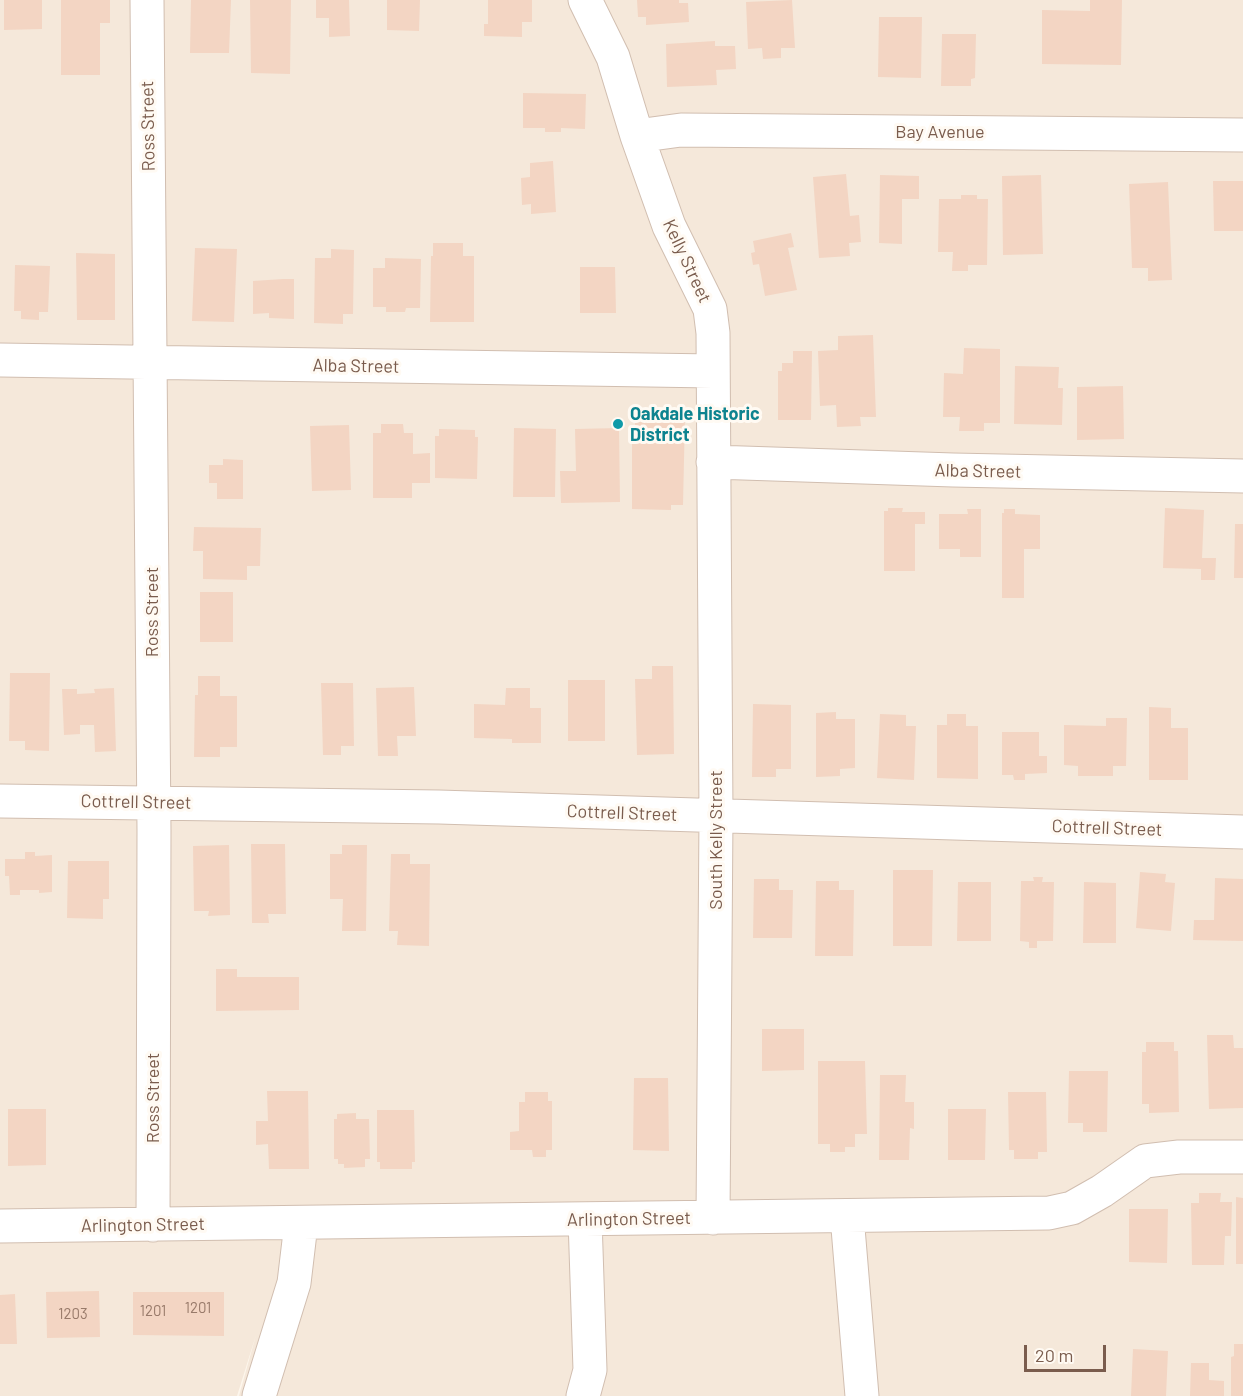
<!DOCTYPE html>
<style>
body{margin:0}
#map{position:relative;width:1243px;height:1396px;overflow:hidden;background:#fdf6ec;font-family:Barlow,sans-serif}
canvas{display:block}
.scale{position:absolute;left:1024px;top:1345px;width:82px;height:27px;box-sizing:border-box;border:3px solid #7a5c4d;border-top:0;padding-left:8px;font-size:18px;line-height:21px;white-space:nowrap;color:#7a5c4d;-webkit-text-stroke:4px #fffaf3;paint-order:stroke}
</style>
<div id="map">
<canvas width="1243" height="1396"></canvas>
<div class="scale">20 m</div>
</div>
<script>
const context = document.querySelector('canvas').getContext('2d');
context.lineJoin = 'round';
function fillPath(path, color) { context.fillStyle = color; context.fill(path, 'evenodd'); }
function strokePath(path, color, width, dash) { context.strokeStyle = color; context.lineWidth = width; context.lineCap = dash ? 'butt' : 'round'; context.setLineDash(dash || []); context.stroke(path); }
function write(font, color, halo, rows, align = 'center') {
  context.font = font + ' Barlow,sans-serif'; context.lineWidth = 6; context.setLineDash([]); context.textBaseline = 'middle'; context.strokeStyle = halo; context.fillStyle = color; for (const [text, x, y, turn = 0] of rows) {
    context.save(); context.translate(x, y); context.rotate((+turn || 0) * Math.PI / 180); context.textAlign = isNaN(turn) ? turn : align; if (halo) context.strokeText(text, 0, 0); context.fillText(text, 0, 0); context.restore();
  }
}
fillPath(new Path2D(`
 M0,0H1243V1396H239L256,1335L237,1396H0Z`), '#f5e8da');
fillPath(new Path2D(`
 M4,0H42V29L4,30Z
 M61,0H110V23H100V75H61Z
 M191,0H231L229,53H190Z
 M250,0H291L290,74L251,73Z
 M316,0H349L350,36L329,37V18H316Z
 M387,0H420L419,31L387,30Z
 M488,0H532V22H522V37L484,36V24H488Z
 M637,0H679V3H688L689,22L646,25V17H638Z
 M792,0L795,48H781V58L763,59L762,48L748,49L746,2Z
 M1090,0H1122L1121,65L1042,64V10L1090,11Z
 M879,17H922L921,78L878,77Z
 M942,34H976L975,78L971,79V86H941Z
 M715,41V46H735L736,69L716,70L717,85L667,87L666,44Z
 M523,93L586,94L585,129L561,128V132H545V128H523Z
 M553,161L556,212L531,214V204L522,205L521,178L530,177V163Z
 M846,174L850,216L859,215L861,242L849,243L850,256L819,258L813,177Z
 M880,175L919,176V199H902V244L879,243Z
 M1041,175L1043,254L1003,255L1002,176Z
 M1213,181H1243V231H1214Z
 M1168,182L1172,280L1148,281V268H1132L1129,184Z
 M961,195H977V199H988L987,265H968V271H952L953,252H938L939,199H961Z
 M791,233L794,247L788,248L797,290L765,296L759,264L753,265L751,253L755,252L753,241Z
 M433,243H463V256H474V322H430L431,256H433Z
 M195,248L237,249L234,322L192,321Z
 M331,249L354,250L353,314H343V324L314,323L315,258H331Z
 M76,253L115,254V320H77Z
 M385,258L421,259L420,308H406L405,312H386V307H373V268H385Z
 M15,265L50,266L48,312H39V320L21,319V311H14Z
 M580,267H615L616,313H580Z
 M283,279H294V319L269,318V313L253,314V281Z
 M873,335L876,417H860L861,426L837,427L836,405L820,406L818,351L838,350V336Z
 M964,348L1000,349V423H984V431H959L960,417H943L944,373L963,374Z
 M793,351H812L811,420H778V371H782V363H793Z
 M1015,366L1059,367L1058,388H1063L1062,425L1014,424Z
 M1123,386L1124,439L1077,440V387Z
 M656,415H685L683,505H671V510L632,509V431H635V421H656Z
 M381,424H403L404,433H413V454L430,453V483H412V498H373V433H381Z
 M349,425L351,490L312,491L310,426Z
 M514,428L556,429L555,497H513Z
 M619,428L620,502L561,503L560,471H576L575,429Z
 M439,429L475,430V437H478L477,479L435,478V436H439Z
 M223,459L243,460V499H217V483H209V465H223Z
 M888,508H903L902,512H925V524H915V571H884V511H888Z
 M1165,508L1204,510L1202,558H1216L1215,580H1201V569L1163,568Z
 M967,509H981V557H960V549H939V514H968Z
 M1004,509H1015V514L1040,515V549H1024V598H1002V513H1004Z
 M1235,524H1243V578H1234Z
 M194,527L261,528L260,566H247V580L203,579V551H193Z
 M200,592H233V642H200Z
 M652,666H673L674,754L637,755L635,679H652Z
 M10,673H50L49,751L25,750V741H9Z
 M198,676H220V696H237V747H220V757H194L195,695H198Z
 M568,680H605V741H568Z
 M321,683H353L354,746H341V755H323Z
 M414,687L416,736H397L398,756H378L376,688Z
 M114,688L116,751L95,752L94,725H80V734L64,735L62,689H77V694L95,693L94,689Z
 M506,688H530V708H541V743H512V739L474,738V704L505,705Z
 M753,704L791,705V769H776V777H752Z
 M1149,707L1171,708V728H1188V780H1149Z
 M836,712V719H855V768L840,769V776L816,777V713Z
 M880,714L906,715V726H916L914,780L877,778Z
 M947,714H966V726H978V779L937,778V725H947Z
 M1106,718H1127L1126,766H1113V776H1078V766L1064,765V725L1106,726Z
 M1002,732H1039V756H1047V773L1025,774V780H1014L1013,775H1002Z
 M251,844H285L286,914H268L269,923H252Z
 M229,845L230,915L208,916L209,911H194L193,846Z
 M342,845H367L366,931H342L343,899H330V854H342Z
 M25,852H35V856L52,855V892L39,893V890H20V895H10L9,876H5V859H25Z
 M391,854H410V864H430L429,946L397,945L398,931H389Z
 M68,861H109V899H103V919L67,918Z
 M893,870H933L932,946H893Z
 M1140,872L1166,874L1165,882L1175,883L1171,931L1136,928Z
 M1033,877H1043L1042,882H1054L1053,941H1037V948H1029V942L1020,941L1021,881H1034Z
 M1215,878L1243,879V941L1193,940L1194,920H1214Z
 M754,879H779V890H793L792,938H753Z
 M816,881H839V890H854L853,956H815Z
 M958,882H991V941H957Z
 M1084,882L1116,883V943H1083Z
 M216,969H237V977H299V1010L216,1011Z
 M762,1029H804V1070L762,1071Z
 M1207,1035H1233L1234,1048H1243V1108L1209,1109Z
 M1146,1042H1174V1051H1178L1179,1112L1149,1113V1104H1142V1052H1146Z
 M818,1061H865L867,1134H855V1147H845V1152H830V1144H818Z
 M1069,1071H1108L1107,1132H1083V1123H1068Z
 M880,1075H906L905,1102H914V1129L910,1128L909,1160H879Z
 M634,1078H668L669,1151L633,1150Z
 M267,1091H308L309,1169H269L268,1144L256,1145V1121H268Z
 M525,1092H548V1101H552V1150H546V1157H533L532,1150H510V1132L519,1131V1102H525Z
 M1008,1092H1046L1047,1152H1038V1159H1014V1150H1009Z
 M8,1109H46V1165L8,1166Z
 M948,1109H986L985,1160H948Z
 M377,1110H414L415,1162H412V1169H380V1162H377Z
 M356,1113V1119H369L370,1159H365V1167L344,1168V1164H338V1159H334V1119H337V1114Z
 M1199,1193H1221L1220,1202H1232L1231,1236H1225L1224,1265H1192L1191,1203H1199Z
 M1236,1197L1243,1198V1264H1236Z
 M1129,1209H1168L1167,1263L1129,1262Z
 M99,1291L100,1337L47,1338L46,1292Z
 M133,1292H224V1336L133,1335Z
 M15,1294L17,1344H0V1295Z
 M1234,1344H1243V1396H1231V1357L1234,1356Z
 M1133,1349L1168,1351L1166,1396H1131Z
 M1191,1363H1209V1380L1224,1381V1396H1190Z`), '#f3d5c3');
const minor = new Path2D(`
 M147,0L154,830L153,1225
 M585,0L613,57L637,136L669,226L710,309L713,333L716,816L713,1218
 M637,136L681,130L1243,135
 M0,360L713,371
 M713,462L953,470L1243,476
 M0,801L439,807L1243,832
 M847,1216L862,1396
 M0,1226L1049,1213L1072,1208L1102,1191L1145,1161L1179,1157H1243
 M259,1396L294,1283L301,1224
 M583,1396L590,1370L585,1219`);
strokePath(minor, '#d1beb0', 35);
strokePath(minor, '#fff', 33);
for (const [x, y, r, color] of [
 [618,424,6,"#0f9aa8"]
]) { const dot = new Path2D(); dot.arc(x, y, r, 0, 2 * Math.PI); context.fillStyle = color; context.fill(dot); strokePath(dot, '#fffaf3', 2); }
write('15px', '#987a6a', null, [
 ["1201",198,1308],
 ["1201",153,1311],
 ["1203",73,1314]
]);
write('18px', '#7a5c4d', '#fffaf3', [
 ["Ross Street",148,126,-91],
 ["Bay Avenue",940,132],
 ["Kelly Street",687,261,65],
 ["Alba Street",356,366,1],
 ["Alba Street",978,471,1],
 ["Ross Street",152,612,-90],
 ["Cottrell Street",136,802,1],
 ["Cottrell Street",622,813,2],
 ["Cottrell Street",1107,828,2],
 ["South Kelly Street",716,840,-90],
 ["Ross Street",153,1098,-90],
 ["Arlington Street",629,1219,-1],
 ["Arlington Street",143,1225,-1]
]);
write('bold 18px', '#0d838f', '#fffaf3', [
 ["Oakdale Historic",630,414],
 ["District",630,435]
], 'left');
</script>
